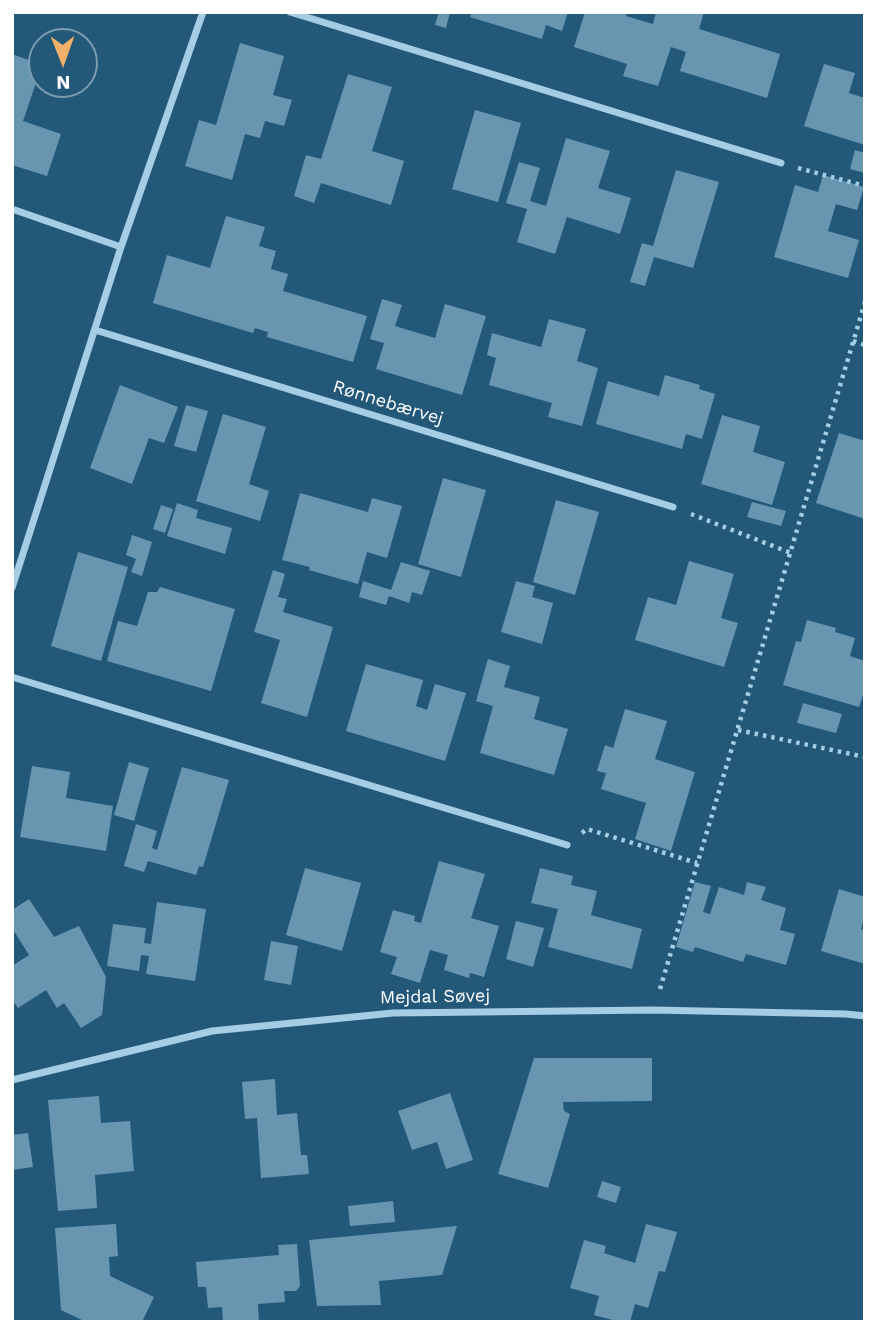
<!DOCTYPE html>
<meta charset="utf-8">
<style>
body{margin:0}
#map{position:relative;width:877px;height:1334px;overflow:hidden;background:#235879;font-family:"Work Sans",sans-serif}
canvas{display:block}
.frame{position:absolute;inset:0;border:14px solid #fff;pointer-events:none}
.north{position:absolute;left:28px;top:28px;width:70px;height:70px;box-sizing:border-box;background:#235879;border:2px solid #7b9baf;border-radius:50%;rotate:179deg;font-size:19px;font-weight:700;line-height:28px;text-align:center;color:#fff}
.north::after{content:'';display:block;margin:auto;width:24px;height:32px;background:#efb069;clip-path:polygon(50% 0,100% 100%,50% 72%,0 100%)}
</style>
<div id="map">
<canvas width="877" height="1334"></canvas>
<div class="frame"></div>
<div class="north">N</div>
</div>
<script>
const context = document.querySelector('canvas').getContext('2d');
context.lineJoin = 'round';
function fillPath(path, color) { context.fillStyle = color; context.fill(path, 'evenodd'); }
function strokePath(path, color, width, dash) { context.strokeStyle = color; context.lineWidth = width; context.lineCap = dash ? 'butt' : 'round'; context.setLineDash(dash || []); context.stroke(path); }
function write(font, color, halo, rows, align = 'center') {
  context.font = font + ' "Work Sans",sans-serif'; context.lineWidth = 5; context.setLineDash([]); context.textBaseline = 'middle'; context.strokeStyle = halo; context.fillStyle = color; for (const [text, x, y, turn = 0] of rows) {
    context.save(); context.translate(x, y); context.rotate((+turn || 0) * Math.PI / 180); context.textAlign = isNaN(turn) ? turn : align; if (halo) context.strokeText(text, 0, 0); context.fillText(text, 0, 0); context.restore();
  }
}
fillPath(new Path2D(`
 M439,12H450L446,28L435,25Z
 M472,12H568L562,31L546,25L542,39L470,17Z
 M585,12H627L626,16L653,24L656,12H704L699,29L780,54L767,98L680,71L686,52L671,47L658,86L623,76L627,64L574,47Z
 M240,43L284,56L273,95L292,100L284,126L265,121L260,138L245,134L232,180L185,166L199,120L216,125Z
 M12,54L42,65L23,121L61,134L47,176L12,165Z
 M824,64L855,73L849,93L865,98V145L804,126Z
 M348,74L392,87L372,151L404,161L391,205L321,183L314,203L294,196L306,155L321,159Z
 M475,110L521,123L498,202L452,189Z
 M566,138L610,151L598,188L631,198L620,234L567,217L555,254L517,242L527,209L506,203L519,162L540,168L530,201L546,206Z
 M855,150L865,153V173L850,169Z
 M676,170L719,182L693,268L654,257L645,286L630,282L642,243L653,246Z
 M823,175L864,187L857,210L836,204L828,231L859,240L848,278L774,257L795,185L818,192Z
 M226,216L265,227L259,246L276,251L271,269L288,274L283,291L367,316L353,362L267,337L268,332L255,328L253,333L153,303L167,255L210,268Z
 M382,299L402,305L395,326L435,338L445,304L486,316L462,395L376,369L384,343L370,339Z
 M549,319L586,329L577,361L598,368L582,426L548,417L552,403L489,385L496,358L487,355L492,333L541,347Z
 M665,375L700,385L699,389L715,394L702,439L686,434L682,449L596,424L608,381L659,396Z
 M120,385L178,407L164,443L149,438L132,484L90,468Z
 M186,405L208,411L196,452L174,446Z
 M223,414L266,427L249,484L269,491L260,521L196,501Z
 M722,415L760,426L753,452L785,462L772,505L701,484Z
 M839,433L865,441V519L816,503Z
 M443,478L486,490L461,577L418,564Z
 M300,493L368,512L372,498L402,506L387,558L367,552L358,584L309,570L310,567L282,560Z
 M556,500L599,512L575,595L533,582Z
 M752,502L786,511L781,526L747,517Z
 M177,503L198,510L196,518L232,528L225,554L167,536Z
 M161,505L173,509L165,533L153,529Z
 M132,535L152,542L142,576L131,572L136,559L126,555Z
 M78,552L128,567L101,661L51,646Z
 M689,561L734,574L721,618L738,623L724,667L635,640L648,597L676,605Z
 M401,562L430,571L422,595L412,592L409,603L389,596L386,605L359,597L363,581L391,590Z
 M273,570L285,574L278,597L287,599L283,612L333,627L307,717L261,703L280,640L254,632Z
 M516,581L535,586L532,597L553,603L542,644L501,632Z
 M160,587L235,609L211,691L107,661L118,621L137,626L148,592H157Z
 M807,620L836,628L835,632L855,638L850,656L865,661V689L859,707L783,685L796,641L801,642Z
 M488,659L510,666L504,687L540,697L534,719L568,729L554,775L480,753L493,706L476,701Z
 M366,664L423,680L416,706L427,710L435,684L466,693L445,761L346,731Z
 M803,703L842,714L836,733L797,723Z
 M625,709L667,721L655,759L695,772L671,851L635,839L646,803L601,789L606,773L597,771L605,745L613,748Z
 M129,762L149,768L134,821L114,815Z
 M32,766L70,772L66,798L113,806L106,851L20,837Z
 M182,767L229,780L203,867L199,866L196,875L148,861L144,872L124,866L136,824L157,831L152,848L157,850Z
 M439,861L485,874L471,918L499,926L484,977L470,973L469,978L444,970L448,955L430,950L420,983L391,974L397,957L380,952L393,910L415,916L414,921L421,923Z
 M305,868L361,883L342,951L286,935Z
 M540,868L573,876L571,885L597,891L591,915L642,929L632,969L548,947L558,909L531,903Z
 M695,882L711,886L703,912L710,914L719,887L744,895L747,882L766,887L761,900L786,908L780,930L795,934L786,965L746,954L743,962L695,947L693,952L676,947Z
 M839,889L865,897V916L861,929L865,930V964L821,951Z
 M29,899L54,937L79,926L106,977L102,1015L81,1028L64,1003L57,1008L46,990L18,1008L12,1000V966L29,955L12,928V910Z
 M157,902L206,909L195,981L146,974L149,956L141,955L139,971L107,966L113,924L146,928L144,943L151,944Z
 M516,921L544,928L533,967L506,959Z
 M271,941L298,946L291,985L264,980Z
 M534,1058H652V1101L563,1102L564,1111L570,1114L548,1188L498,1174Z
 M275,1079L277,1115L297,1113L301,1155H307L309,1174L261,1178L257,1118L245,1119L242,1082Z
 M450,1093L473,1160L446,1169L437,1142L412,1150L398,1111Z
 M99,1096L101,1123L130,1121L134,1171L95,1175L97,1208L58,1211L48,1100Z
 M28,1133L33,1167L12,1170V1135Z
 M602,1181L621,1187L616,1203L597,1197Z
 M393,1201L395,1222L350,1226L348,1206Z
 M116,1224L118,1256L109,1257L110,1276L154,1297L142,1322H86L61,1310L55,1228Z
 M646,1224L677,1232L665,1272L659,1271L648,1308L635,1304L630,1322H620L594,1315L599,1296L570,1288L584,1240L606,1246L604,1253L635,1263Z
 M457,1226L442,1275L379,1281L381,1305L317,1306L309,1240Z
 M297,1244L300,1286L296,1291H284L285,1302L258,1304L259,1322H223L222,1307L208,1308L206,1287H198L196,1262L279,1255L278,1245Z`), '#6896b1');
strokePath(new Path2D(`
 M798,168L865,186
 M853,341L865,345
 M691,514L791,553
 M738,730L865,757
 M582,833L587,829L697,863
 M660,989L865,302`), '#a5cde4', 4.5, [3.5, 5]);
strokePath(new Path2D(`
 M290,12L781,163
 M12,209L121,247
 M95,330L673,507
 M12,588L121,247L203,12
 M12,677L567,845
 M12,1080L212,1031L393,1013L653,1010L846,1014L865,1016`), '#a5cde4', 7);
write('18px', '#fff', '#235879', [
 ["Rønnebærvej",388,403,17],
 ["Mejdal Søvej",435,997,-1]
]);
</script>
